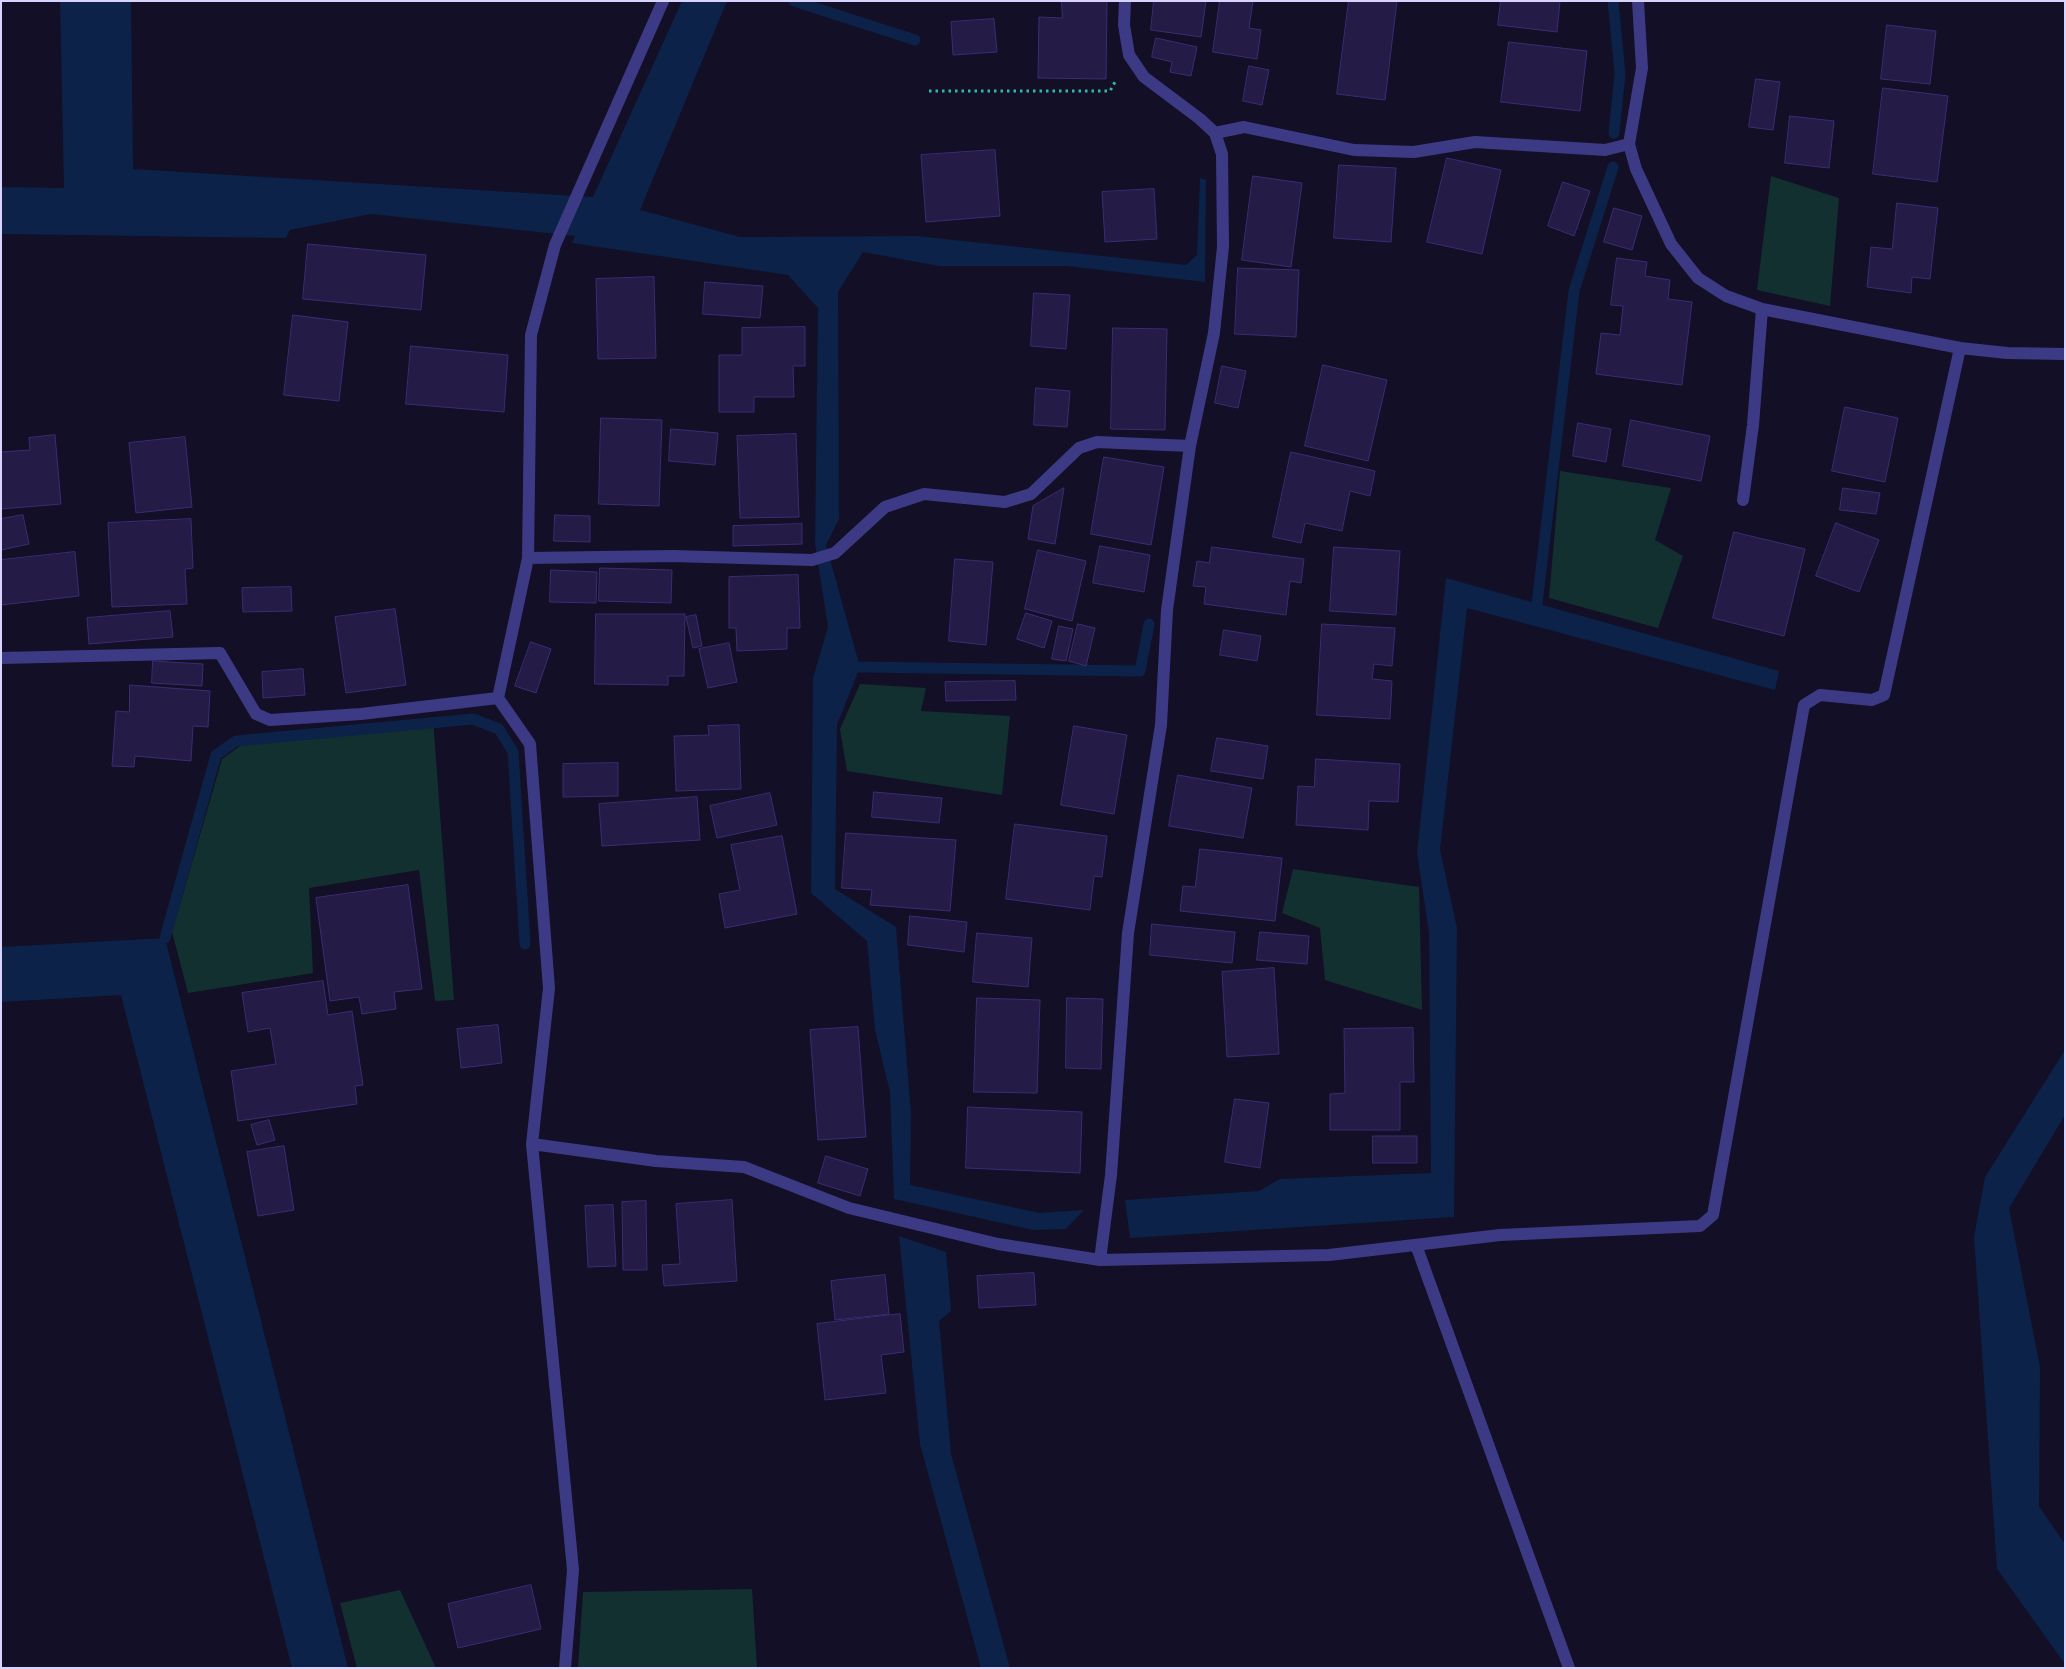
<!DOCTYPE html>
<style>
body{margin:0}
#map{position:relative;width:2066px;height:1669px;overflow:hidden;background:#130f26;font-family:Overpass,sans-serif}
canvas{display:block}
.frame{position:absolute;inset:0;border:2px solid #d9d4ff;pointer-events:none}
</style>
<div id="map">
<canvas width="2066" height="1669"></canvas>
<div class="frame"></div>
</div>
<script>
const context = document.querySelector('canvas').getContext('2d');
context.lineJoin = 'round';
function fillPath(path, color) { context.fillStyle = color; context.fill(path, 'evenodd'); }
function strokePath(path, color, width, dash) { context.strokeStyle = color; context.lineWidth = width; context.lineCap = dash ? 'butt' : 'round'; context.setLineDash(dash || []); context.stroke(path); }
fillPath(new Path2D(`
 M1771,176L1839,198L1830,306L1757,290Z
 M1560,471L1671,488L1655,540L1683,556L1658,628L1549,598Z
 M860,684L926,688L921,711L1010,716L1002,795L847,771L840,729Z
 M433,719L454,1000L435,1001L419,870L309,888L313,973L188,993L172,932L222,759L257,734Z
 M1293,869L1419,887L1422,1010L1325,980L1320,928L1282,913Z
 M752,1589L757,1668H578L583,1592Z
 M400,1590L436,1668H357L340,1603Z`), '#12302f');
fillPath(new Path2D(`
 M60,1H131L133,169L593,197L682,1H727L640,210L740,237L917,236L1186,265L1197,255L1200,178L1206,180L1205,282L1066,266H939L863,252L838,292L839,519L826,545L860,667L837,725L835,889L896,927L911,1114L910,1185L1040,1213L1084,1210L1066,1229L1033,1230L894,1199L890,1092L875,1030L867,941L811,893L813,678L828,627L815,544L818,308L788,275L572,243L575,236L371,214L290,230L286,238L1,234V187L64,188Z
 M1446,578L1779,671L1775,690L1467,608L1440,850L1457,928L1454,1217L1130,1238L1125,1200L1259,1191L1280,1179L1431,1173L1429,933L1417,853Z
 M165,938L348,1668H292L121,995L1,1002V947Z
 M2065,1050V1115L2009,1208L2040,1367L2039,1506L2065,1544V1664L1997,1569L1974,1237L1985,1177Z
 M899,1236L946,1252L951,1311L939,1321L951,1454L1010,1668H981L920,1444Z`), '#0c2248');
strokePath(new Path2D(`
 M794,1L915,40
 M1613,1L1620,74L1614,133
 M1537,604L1574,291L1613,167
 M860,667L1140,671L1149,624
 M165,938L216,755L236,741L473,719L499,729L513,752L525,944`), '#0c2248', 11);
const building = new Path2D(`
 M1062,1H1107L1106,79L1038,78L1039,17L1062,18Z
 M1154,1H1206L1201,37L1151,30Z
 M1220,1H1253L1249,28L1261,30L1257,59L1213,52Z
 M1349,1H1397L1385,100L1337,94Z
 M1501,1H1560L1557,32L1498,25Z
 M994,19L997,52L953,55L951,22Z
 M1887,25L1936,31L1930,84L1881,79Z
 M1156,38L1197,47L1191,76L1170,72L1172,62L1152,57Z
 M1509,42L1587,51L1580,111L1501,102Z
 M1249,66L1269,70L1262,105L1243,101Z
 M1756,79L1780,82L1773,130L1749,127Z
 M1883,88L1948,96L1937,182L1873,174Z
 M1790,116L1834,121L1829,168L1785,163Z
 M995,150L1000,216L926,222L921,155Z
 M1447,158L1501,170L1482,254L1427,242Z
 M1339,165L1396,168L1391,242L1334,238Z
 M1253,176L1302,183L1291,267L1242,260Z
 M1563,182L1590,191L1574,236L1548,226Z
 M1154,189L1157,239L1105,242L1102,192Z
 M1897,203L1938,208L1930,279L1912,277L1911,293L1867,287L1871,247L1892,249Z
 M1614,208L1642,216L1632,250L1604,242Z
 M308,244L426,255L421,310L303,299Z
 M1617,258L1647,262L1645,276L1670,280L1668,299L1692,302L1682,385L1596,374L1601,333L1620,335L1623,306L1611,305Z
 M1238,268L1299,270L1296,337L1235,334Z
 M654,277L656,358L598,359L596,279Z
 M705,282L763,286L760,318L703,314Z
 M1034,293L1070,295L1066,349L1031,346Z
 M293,315L348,322L339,401L284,395Z
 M805,327V366H793L794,397H754V412H719V355H742V328Z
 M1113,328L1167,329L1165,430L1111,429Z
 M411,346L508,355L504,412L406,404Z
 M1323,365L1387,380L1368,461L1305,446Z
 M1222,366L1246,371L1238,408L1215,403Z
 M1036,388L1070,391L1067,427L1034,425Z
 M1845,407L1898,418L1885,482L1832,471Z
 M601,418L662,420L659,506L599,504Z
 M1631,420L1710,436L1701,481L1623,466Z
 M1578,423L1611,429L1606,462L1573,456Z
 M671,429L718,433L715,465L669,461Z
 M796,434L799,517L740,518L737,436Z
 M55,435L61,504L1,509V452L30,450L29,438Z
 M185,437L192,507L136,513L129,443Z
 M1291,452L1375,471L1370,496L1350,491L1342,531L1305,523L1301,543L1273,537Z
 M1104,457L1164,467L1151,545L1091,534Z
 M1064,488L1055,544L1028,539L1033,506Z
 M1843,488L1880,493L1876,514L1840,510Z
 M23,515L29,544L1,550V519Z
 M555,515L590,516V542L554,541Z
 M191,519L193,568L185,569L187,604L112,607L108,523Z
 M1836,523L1879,540L1859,592L1816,576Z
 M802,524V544L733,546V526Z
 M1734,532L1805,549L1784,636L1713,618Z
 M1100,546L1150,555L1144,592L1093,583Z
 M1212,547L1304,559L1301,583L1290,581L1286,615L1204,604L1206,587L1193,586L1197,561L1209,563Z
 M1334,547L1400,551L1396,615L1330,611Z
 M1038,550L1086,561L1072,621L1025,609Z
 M75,552L79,596L1,605V560Z
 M955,559L993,562L986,645L949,641Z
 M600,568L672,570L671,603L599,601Z
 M551,570L597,572L596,603L550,602Z
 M798,575L800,628H787V649L737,651L736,628H729V577Z
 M291,587L292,611L243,612L242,588Z
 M395,609L406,685L346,693L335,617Z
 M170,611L173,637L89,644L87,618Z
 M1026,613L1052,621L1044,648L1017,639Z
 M596,614H685L684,676H668V685L595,684Z
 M696,615L702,646L693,648L686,617Z
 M1078,624L1095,628L1086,666L1069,661Z
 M1322,624L1395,628L1392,666L1374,664L1372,679L1392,681L1390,719L1317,715Z
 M1059,626L1073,629L1066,661L1052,659Z
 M1224,630L1261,636L1257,661L1220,655Z
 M531,642L551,649L536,693L515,686Z
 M729,643L737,682L708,688L699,649Z
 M153,661L203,664L202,686L152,683Z
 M303,669L305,695L263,698L262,672Z
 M1015,681L1016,700L946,701L945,682Z
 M130,685L210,691L208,727L193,726L191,761L135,756L134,767L112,766L116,711L129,712Z
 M739,725L741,789L676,791L674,736L709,735L708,726Z
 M1074,726L1127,735L1114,814L1061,805Z
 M1217,738L1268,746L1263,779L1211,771Z
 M1316,759L1400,764L1398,802L1369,801L1368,830L1296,825L1298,786L1314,787Z
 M618,763V796L563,797V764Z
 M1178,775L1252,788L1243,838L1169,826Z
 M874,792L942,798L939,823L872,817Z
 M770,793L777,825L717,838L710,806Z
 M697,797L700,840L602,846L599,804Z
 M1015,824L1107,836L1102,877L1094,876L1090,910L1006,899Z
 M846,833L956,840L950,911L870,905L872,890L842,888Z
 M782,836L797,914L725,928L719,894L740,890L731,845Z
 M1200,849L1282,858L1275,921L1180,911L1183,886L1195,887Z
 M408,885L422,989L394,992L396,1009L362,1014L359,997L330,1001L316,898Z
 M910,916L967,922L964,952L908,945Z
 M1152,924L1235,932L1232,963L1150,955Z
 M1260,932L1309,936L1307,964L1257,960Z
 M977,933L1032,938L1028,987L973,982Z
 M1274,968L1279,1054L1227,1057L1222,972Z
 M323,981L328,1015L352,1011L363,1085L355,1086L357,1104L238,1121L231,1071L276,1064L270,1028L248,1032L242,993Z
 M977,998L1040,1000L1037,1093L974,1092Z
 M1067,998L1103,999L1101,1069L1066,1068Z
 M498,1025L502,1063L461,1068L457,1029Z
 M858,1027L866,1137L818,1140L810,1030Z
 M1413,1028L1414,1082H1400V1130H1330V1094L1345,1093L1344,1029Z
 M1235,1099L1269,1103L1260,1168L1225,1162Z
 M968,1107L1082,1112L1080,1173L966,1168Z
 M269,1120L275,1140L257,1145L251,1125Z
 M1373,1136H1417V1163H1373Z
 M284,1146L294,1210L258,1216L247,1152Z
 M826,1156L868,1169L860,1196L818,1183Z
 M732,1200L737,1281L664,1286L662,1265L680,1264L676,1204Z
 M646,1201L647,1270H623L622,1202Z
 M613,1205L616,1266L588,1267L585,1206Z
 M1034,1273L1036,1305L979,1308L977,1276Z
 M885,1275L889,1314L835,1320L831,1281Z
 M900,1314L904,1352L881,1355L886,1393L825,1400L817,1324Z
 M531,1585L541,1629L458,1648L448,1604Z`);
fillPath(building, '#241b47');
strokePath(building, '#3b2d73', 1);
strokePath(new Path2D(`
 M929,91H1110L1115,82`), '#2fb8b0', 3, [2.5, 4]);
strokePath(new Path2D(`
 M1638,1L1642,68L1629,144L1636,169L1671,244L1698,278L1726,296L1762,309L1960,348L2007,353L2065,354
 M1215,133L1244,127L1354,150L1414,152L1475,142L1605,150L1629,144
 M1743,500L1753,425L1762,309
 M528,558L673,556L812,560L835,553L885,507L924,494L1005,502L1031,494L1079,448L1097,442L1190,446
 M1,658L220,653L256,714L270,720L361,714L498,698
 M532,1144L656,1161L744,1167L849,1208L998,1244L1100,1260L1329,1255L1500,1235L1700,1226L1713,1215L1804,705L1820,695L1872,700L1884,695L1960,348
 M1416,1245L1569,1668
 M1100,1260L1111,1175L1128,933L1161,725L1167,610L1190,446L1214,333L1223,247L1222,154L1215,133L1200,119L1144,77L1129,55L1124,25L1125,1
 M565,1668L573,1570L532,1144L549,988L530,744L498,698L528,558L531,335L555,245L663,1`), '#3d3a85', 12);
</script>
